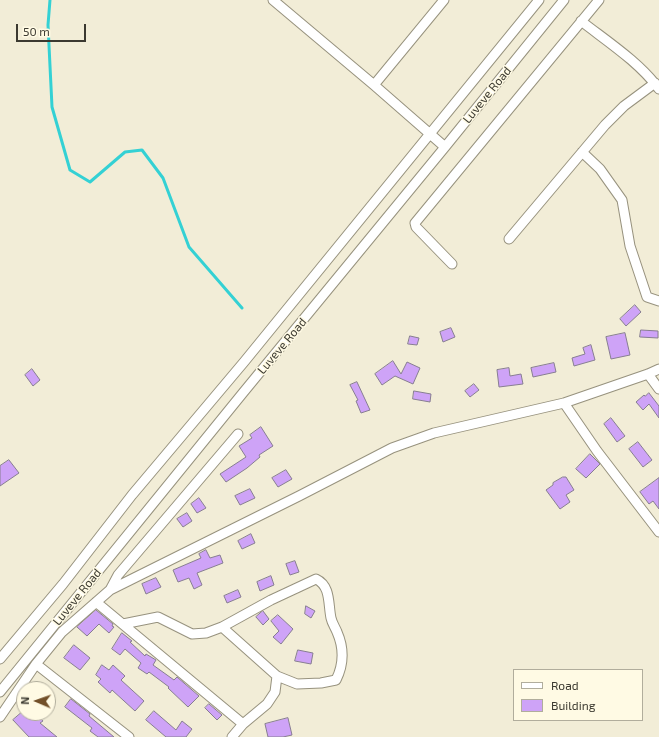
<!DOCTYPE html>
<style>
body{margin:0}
#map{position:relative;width:659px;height:737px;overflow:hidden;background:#f2edd7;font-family:"Exo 2",sans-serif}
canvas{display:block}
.legend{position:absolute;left:513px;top:669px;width:130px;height:52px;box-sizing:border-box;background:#fffae4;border:1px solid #b1ad9c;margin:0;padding:5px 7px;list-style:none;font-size:12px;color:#3b3930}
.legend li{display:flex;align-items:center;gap:8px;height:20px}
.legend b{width:20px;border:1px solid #b1ad9c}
.north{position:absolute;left:16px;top:681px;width:40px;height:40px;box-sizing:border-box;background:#fffae4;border:1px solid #b1ad9c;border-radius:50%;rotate:272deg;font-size:11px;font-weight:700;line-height:16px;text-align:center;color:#3b3930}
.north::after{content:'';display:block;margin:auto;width:14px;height:18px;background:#724f28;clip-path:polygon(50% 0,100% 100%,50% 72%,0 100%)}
.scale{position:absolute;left:16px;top:24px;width:70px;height:18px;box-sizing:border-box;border:2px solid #3b3930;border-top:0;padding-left:5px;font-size:12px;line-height:14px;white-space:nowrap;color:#3b3930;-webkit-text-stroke:3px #fffae4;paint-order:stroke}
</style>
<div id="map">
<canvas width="659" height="737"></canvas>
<ul class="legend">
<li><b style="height:5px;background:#fff"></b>Road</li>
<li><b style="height:11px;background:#cea3f7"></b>Building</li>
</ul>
<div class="north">N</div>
<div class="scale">50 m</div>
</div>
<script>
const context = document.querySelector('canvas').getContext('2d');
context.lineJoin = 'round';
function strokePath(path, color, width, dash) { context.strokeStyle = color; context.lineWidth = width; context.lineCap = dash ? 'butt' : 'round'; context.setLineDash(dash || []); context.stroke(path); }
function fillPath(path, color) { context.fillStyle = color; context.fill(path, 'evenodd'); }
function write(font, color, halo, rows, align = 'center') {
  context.font = font + ' "Exo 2",sans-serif'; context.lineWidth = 3; context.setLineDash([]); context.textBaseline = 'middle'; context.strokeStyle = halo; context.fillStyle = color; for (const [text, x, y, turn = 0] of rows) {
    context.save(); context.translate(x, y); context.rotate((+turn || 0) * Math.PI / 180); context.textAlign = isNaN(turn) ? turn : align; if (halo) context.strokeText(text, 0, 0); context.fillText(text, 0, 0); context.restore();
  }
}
strokePath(new Path2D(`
 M50,0L48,25L52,107L70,170L90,182L125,152L142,150L163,178L189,247L242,308`), '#34d1d4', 3);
const building = new Path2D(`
 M635,305L641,312L626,326L620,319Z
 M451,328L455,337L443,342L440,332Z
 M641,330L658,331V338L640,337Z
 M625,333L630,355L611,359L606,337Z
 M410,336L419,338L417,345L408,344Z
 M591,345L595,360L574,366L572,358L585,354L583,348Z
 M393,361L401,374L407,362L420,368L413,384L395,376L382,385L375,374Z
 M554,363L556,372L533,377L531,368Z
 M509,368L510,376L521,374L523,384L499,387L497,370Z
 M32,369L40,380L33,386L25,375Z
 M357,382L370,410L361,413L356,401L358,400L350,385Z
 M474,384L479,390L470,397L465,391Z
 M414,391L431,394L430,402L413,399Z
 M649,393L659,406V418L649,404L643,410L636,402L644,395L645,396Z
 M611,418L625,436L617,442L604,424Z
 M261,427L273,446L259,455L260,457L247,468L226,482L220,474L246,457L239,446L252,438L250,435Z
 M638,442L652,460L643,467L629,449Z
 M590,454L600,464L586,478L576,469Z
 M9,460L19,473L0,486V466Z
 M286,470L292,479L278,487L272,478Z
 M563,477H566L574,490L566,495L570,502L560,509L546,490L553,485V483Z
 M659,478V509L653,501L649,504L640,492Z
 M250,489L255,498L240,505L235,496Z
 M199,498L206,508L197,513L191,504Z
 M187,513L192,521L183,527L177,519Z
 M251,534L255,543L242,549L238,541Z
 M206,550L210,558L220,555L223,563L197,573L202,585L194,589L189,578L178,582L173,570L201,558L199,554Z
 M295,561L299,572L290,575L286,564Z
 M271,576L274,585L260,591L257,582Z
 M156,578L161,587L146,594L142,584Z
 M238,590L241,597L227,603L224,596Z
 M306,606L315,611L311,618L305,614Z
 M96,610L113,624L112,626L114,627L109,633L99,624L87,636L77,627Z
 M263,611L269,619L263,625L256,617Z
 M278,615L293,629L281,644L273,637L279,631L271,621Z
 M122,633L132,641L130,642L145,656L146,654L156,660L153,665L174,680L177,677L199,696L188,707L168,688L169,687L149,672L147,674L138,668L141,663L125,649L120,655L112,649Z
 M74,645L90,658L80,670L64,658Z
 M298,650L313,653L311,664L295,661Z
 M102,665L109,670L113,665L125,676L121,680L144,701L135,711L112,690L110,693L98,682L101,679L96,675Z
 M71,699L90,714L89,716L114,737H98L90,731L92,728L65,707Z
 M209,704L222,715L217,720L205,708Z
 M154,711L176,730L182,721L192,729L186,737H166L146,720Z
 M21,713H36L43,721L40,723L57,737H29L13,720Z
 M288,718L292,735L283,737H268L265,724Z`);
fillPath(building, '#cea3f7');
strokePath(building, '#877e91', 1);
const minor = new Path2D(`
 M273,0L374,85L445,147
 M581,21C608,42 639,62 659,89
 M374,85L444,0
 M582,152L600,169L622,200L630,246L647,297L659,301
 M509,239L605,125L624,106L655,83
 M452,264L416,227L415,223L599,0
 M648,374L659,389
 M564,403L597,451L659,532
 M110,590L118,575L238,434
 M96,602L243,724L232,737
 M123,624L158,617L192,634L206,633L222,627L271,600L316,579C331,586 328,604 331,618C332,623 335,627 337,632C344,648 344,664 336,680L321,683L297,684L277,676
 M222,627L277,676L275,692L267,704L243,724
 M0,659L63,584L132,495L244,362L539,0
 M36,664L129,737
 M0,692L242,394L445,147L564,0
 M0,717L36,664L62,632L110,590L299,496L392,448L434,433L564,403L648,374L659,369`);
strokePath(minor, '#97927e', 11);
strokePath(minor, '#fff', 9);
write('12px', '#3b3930', '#fffae4', [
 ["Luveve Road",487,95,-51],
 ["Luveve Road",282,346,-50],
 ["Luveve Road",77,597,-51]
]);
</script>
